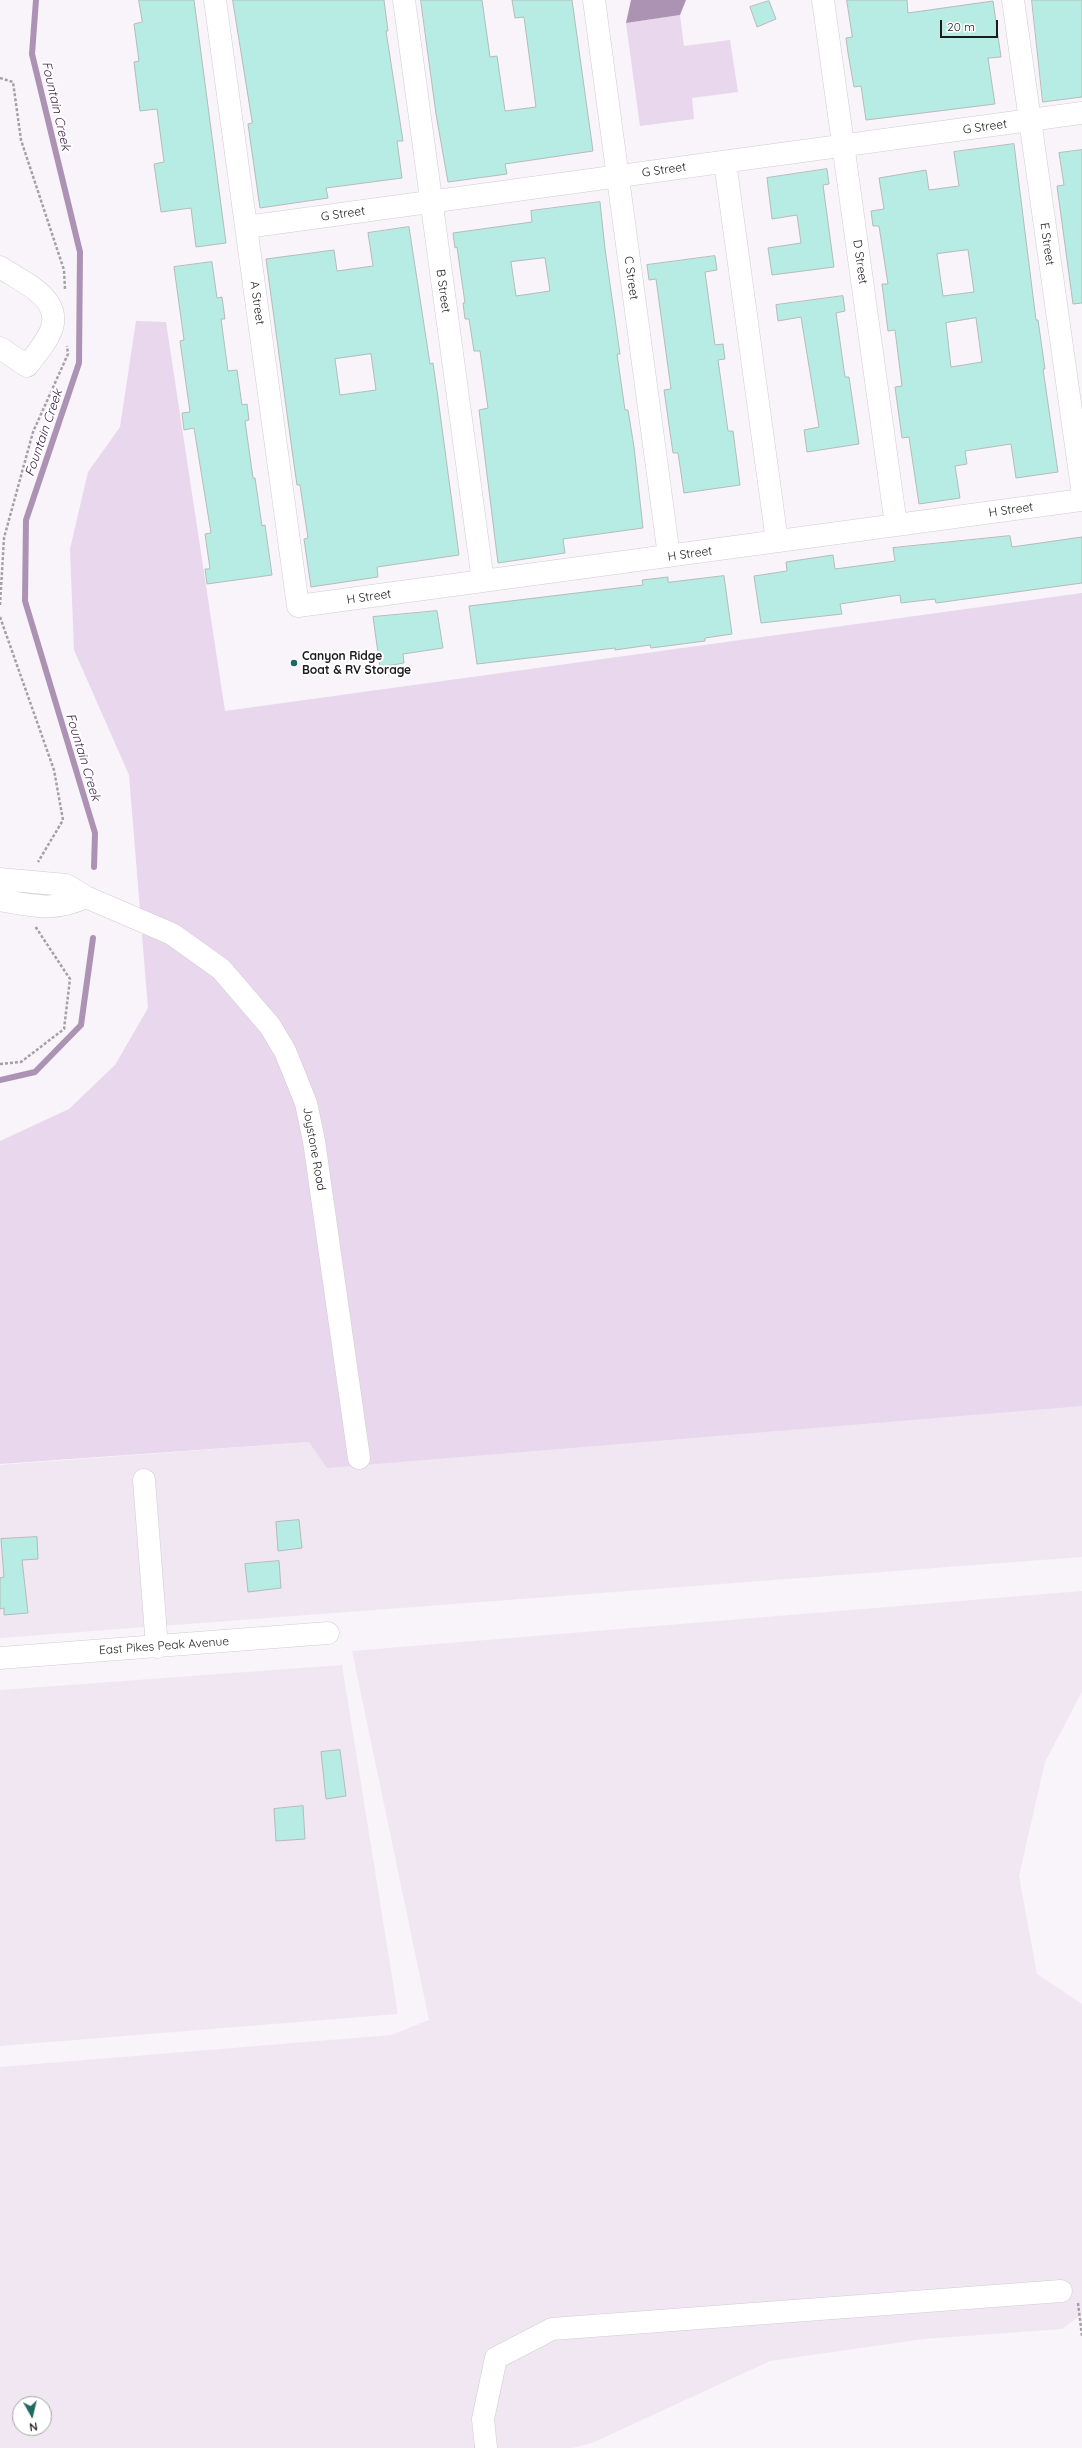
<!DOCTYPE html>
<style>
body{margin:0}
#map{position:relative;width:1082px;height:2448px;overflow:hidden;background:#f8f4fa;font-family:Quicksand,sans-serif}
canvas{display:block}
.north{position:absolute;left:12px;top:2396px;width:40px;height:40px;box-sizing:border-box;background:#fff;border:1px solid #a4a4a5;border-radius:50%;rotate:172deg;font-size:11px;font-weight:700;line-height:16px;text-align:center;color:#1c1b1d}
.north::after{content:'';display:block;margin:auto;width:14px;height:18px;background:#1e685f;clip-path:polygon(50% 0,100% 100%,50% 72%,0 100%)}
.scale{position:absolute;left:940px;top:20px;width:58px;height:18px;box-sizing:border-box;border:2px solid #1c1b1d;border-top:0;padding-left:5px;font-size:12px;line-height:14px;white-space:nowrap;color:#1c1b1d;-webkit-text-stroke:3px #fff;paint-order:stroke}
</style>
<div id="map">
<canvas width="1082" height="2448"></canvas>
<div class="north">N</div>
<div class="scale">20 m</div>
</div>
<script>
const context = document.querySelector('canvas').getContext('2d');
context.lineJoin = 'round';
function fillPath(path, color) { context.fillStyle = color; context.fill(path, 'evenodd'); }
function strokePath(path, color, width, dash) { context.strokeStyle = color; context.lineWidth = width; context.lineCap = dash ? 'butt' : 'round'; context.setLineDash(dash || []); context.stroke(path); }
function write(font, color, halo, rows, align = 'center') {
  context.font = font + ' Quicksand,sans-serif'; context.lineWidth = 4; context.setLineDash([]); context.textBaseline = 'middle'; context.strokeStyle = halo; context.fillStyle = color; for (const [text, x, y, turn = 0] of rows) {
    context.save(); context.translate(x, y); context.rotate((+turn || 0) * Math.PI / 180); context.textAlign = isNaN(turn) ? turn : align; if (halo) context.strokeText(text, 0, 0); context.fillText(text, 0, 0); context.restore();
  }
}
fillPath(new Path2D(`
 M1082,1406V1557L0,1638V1465L309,1442Z
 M1082,1591V1692L1045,1762L1019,1876L1037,1974L1082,2004V2314L1062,2329L924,2339L770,2361L592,2443L572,2448H0V2067L391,2035L429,2020L352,1651ZM20,2404H44V2428H20Z
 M342,1665L398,2014L0,2046V1690Z`), '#f0e7f3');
fillPath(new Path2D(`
 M680,15L684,46L730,40L738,92L692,98L694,119L640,126L626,23Z
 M136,321L166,322L225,711L1082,593V1406L327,1468L309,1442L0,1464V1141L69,1109L115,1065L148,1008L129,775L74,650L70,549L88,472L120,427Z`), '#e8d7ed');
fillPath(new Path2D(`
 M631,0H686L680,15L626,23Z`), '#ac93b4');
strokePath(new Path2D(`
 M36,0L32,54L80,252L79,363L26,520L25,601L95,833L94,867
 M0,1080L35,1072L81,1025L93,938`), '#ac93b4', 6);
const building = new Path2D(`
 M139,0H194L226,243L196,247L191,208L161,212L154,164L164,162L157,109L140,111L134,62L139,61L134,24L142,22Z
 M233,0H384L388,31H386L403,141H397L402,178L326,188L328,198L260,208L248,124L252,123Z
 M421,0H482L490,57L497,56L505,111L536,107L524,17L515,18L512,0H572L593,151L505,164L507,174L448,182L436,114Z
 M847,0H907L908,13L993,1L1001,57L988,58L995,104L866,120L861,86L854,87L848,53L846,38L852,37Z
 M1032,0H1082V97L1043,102Z
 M769,1L776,19L757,27L750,7Z
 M1014,144L1036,320H1038L1045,369H1043L1058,472L1016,478L1011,444L965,451L967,464L955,466L960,498L919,504L909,437L902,438L895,387L902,386L895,330L888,331L882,284H888L879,226H873L871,211L884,209L879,178L926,170L929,190L959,186L954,152ZM968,250L974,292L943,296L937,254ZM976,318L982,362L951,367L946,323Z
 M1082,150V303L1073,304L1057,186L1064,185L1059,153Z
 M827,169L829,184L823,185L834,267L772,275L768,248L801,243L797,215L772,219L767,178Z
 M600,202L605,249L620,354H617L625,410H628L634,447L643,528L563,539L565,553L498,563L479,410L488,408L480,351H474L469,319H465L463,303H465L457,247L455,248L453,233L532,222L531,211ZM545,258L550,291L516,296L511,262Z
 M409,227L430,364L433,363L438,398L459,555L377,567L378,577L311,587L304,539L308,538L300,485H297L292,450L266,259L334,250L337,271L373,266L368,233ZM371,354L376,390L340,395L335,359Z
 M715,256L717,270L705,272L715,345L723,344L725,359L718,360L728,431H733L740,485L684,493L678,453H673L664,390L671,389L656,279L649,280L647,265Z
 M212,262L217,298L222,297L225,319H221L228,371L237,370L242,405L247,404L249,420L245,421L253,478H255L262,526L265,525L272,575L207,584L205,569H210L205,534L211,533L194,428L184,430L182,413L190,412L180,341L184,340L174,267Z
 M843,296L845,311L836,313L845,377H849L859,444L807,452L804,430L819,427L801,317L778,321L776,305Z
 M1010,536L1012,547L1082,537V583L936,603L935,599L901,603L900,595L840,604L842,614L761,623L754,576L787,571L786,562L833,555L835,569L895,561L893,548Z
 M724,576L732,634L705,638V641L651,648L650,645L615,650V648L477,664L469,606L643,585L642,580L668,577V582Z
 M437,611L443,648L403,654L404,663L380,667L373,617Z
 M299,1520L302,1548L278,1551L276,1522Z
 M37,1537L38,1559L22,1560L28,1613L4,1615V1608L0,1609V1578L4,1577L1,1539Z
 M279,1561L281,1588L248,1592L245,1564Z
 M340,1750L346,1796L326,1799L321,1752Z
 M303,1806L305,1839L276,1841L274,1809Z`);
fillPath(building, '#b6ece3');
strokePath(building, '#b4bcba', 1);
const minor = new Path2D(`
 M215,0L298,606L1082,500
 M404,0L483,581
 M594,0L669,556
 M823,0L896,525
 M1013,0L1082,488
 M725,162L777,541
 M246,227L1082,113
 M0,267C19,280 57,295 53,323C51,338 36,354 27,366L0,348
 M0,879L66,885L86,897L172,934L221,969L270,1026L285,1051L306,1103L314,1141L359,1458
 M0,900C34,906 53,912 86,897
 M144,1480L157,1647
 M0,1658L328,1633
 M486,2448L483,2419L496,2358L552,2329L1061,2291`);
strokePath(minor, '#d0ccd1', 23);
strokePath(new Path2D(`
 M0,78L13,82L21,140L64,270L65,289
 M0,605L4,538L33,432L68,354L67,346
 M0,617L54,770L63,820L38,862
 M0,1064L21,1062L64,1029L70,979L35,926
 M1078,2303L1082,2336`), '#a4a1a6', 2.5, [3, 2]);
strokePath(minor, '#fff', 22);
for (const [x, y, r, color] of [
 [294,663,4,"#1e685f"]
]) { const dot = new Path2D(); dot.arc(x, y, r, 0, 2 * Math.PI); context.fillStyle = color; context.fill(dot); strokePath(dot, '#fff', 1.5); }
write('12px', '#1c1b1d', '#fff', [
 ["G Street",985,127,-8],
 ["G Street",664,170,-8],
 ["G Street",343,214,-8],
 ["E Street",1047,244,82],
 ["D Street",860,262,82],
 ["C Street",631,278,82],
 ["B Street",443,291,82],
 ["A Street",257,303,82],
 ["H Street",1011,510,-8],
 ["H Street",690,554,-8],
 ["H Street",369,597,-8],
 ["Joystone Road",314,1149,80],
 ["East Pikes Peak Avenue",164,1646,-4]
]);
write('bold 12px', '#1c1b1d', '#fff', [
 ["Canyon Ridge",302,656],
 ["Boat & RV Storage",302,670]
], 'left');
write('italic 13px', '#43214e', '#fff', [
 ["Fountain Creek",56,106,77],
 ["Fountain Creek",44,433,-71],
 ["Fountain Creek",83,757,73]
]);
</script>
